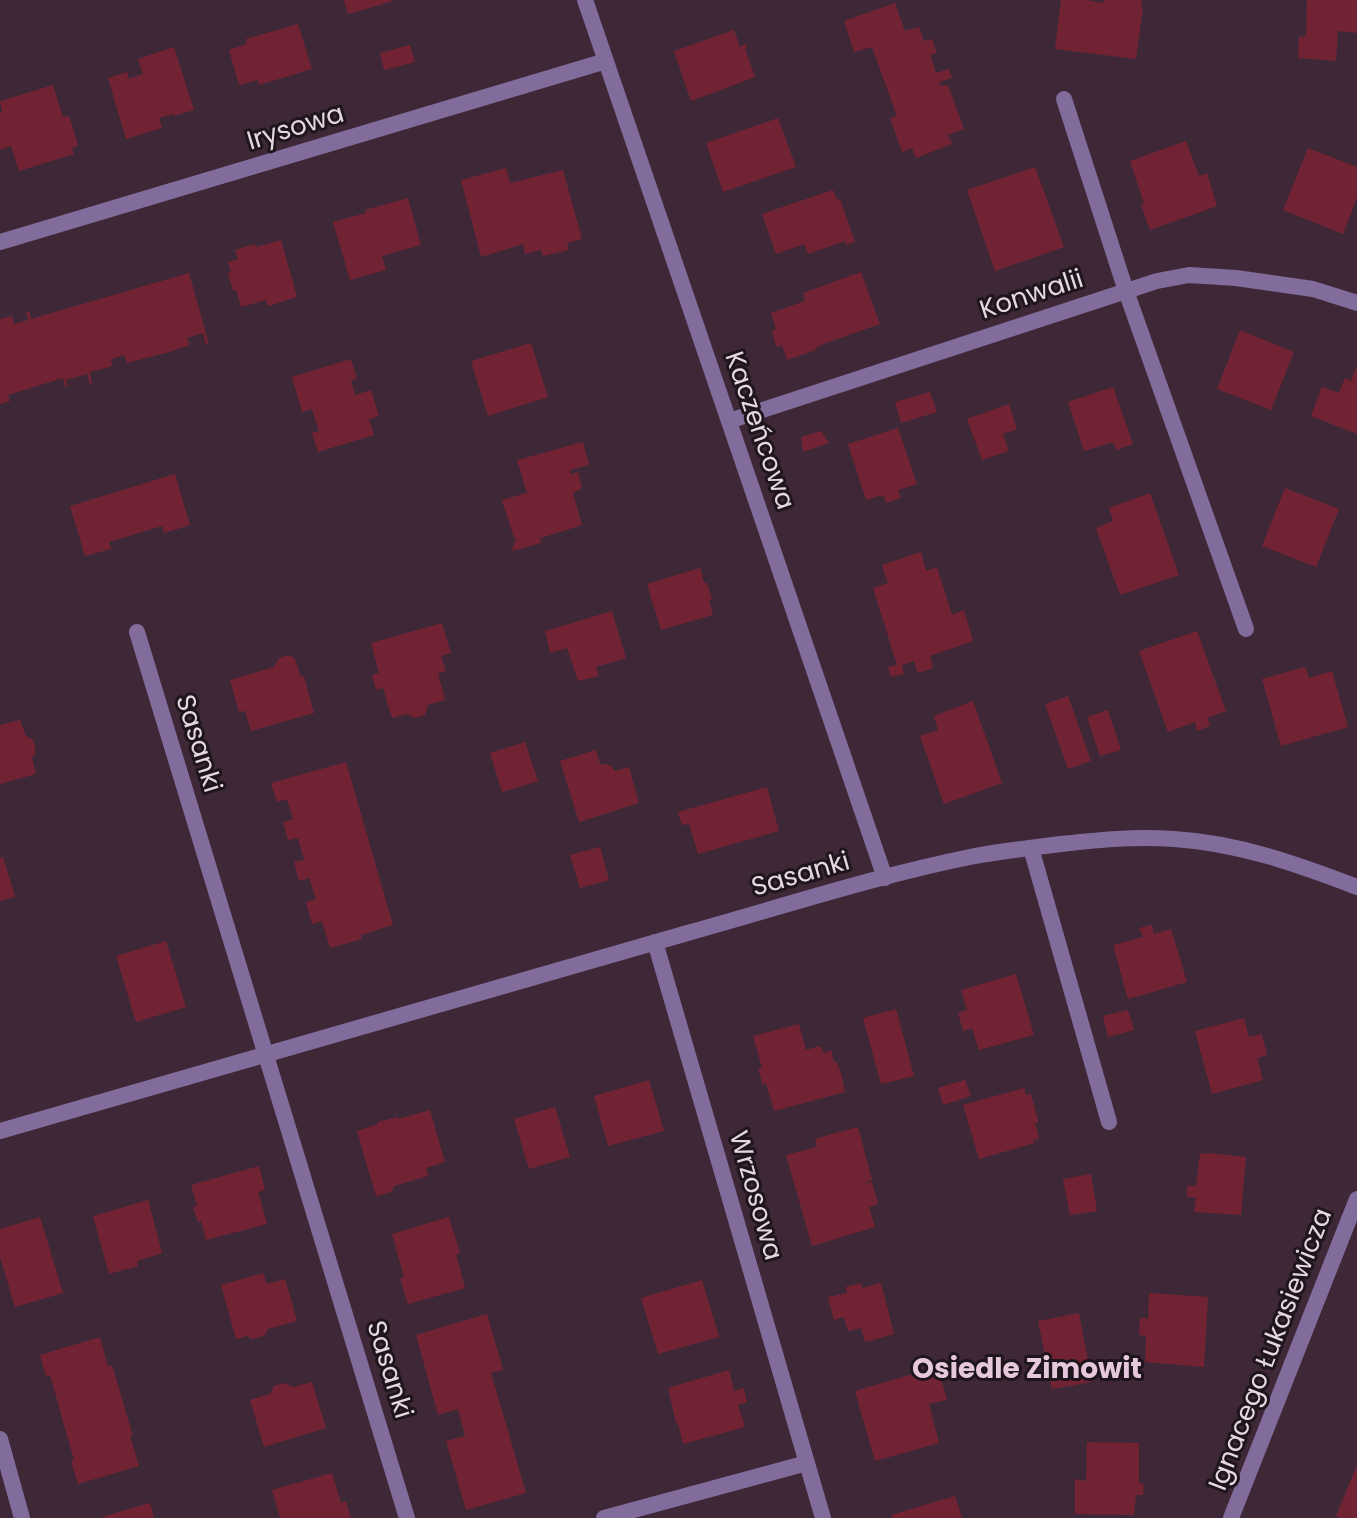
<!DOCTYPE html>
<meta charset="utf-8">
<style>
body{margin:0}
canvas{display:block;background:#3e2837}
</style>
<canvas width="1357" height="1518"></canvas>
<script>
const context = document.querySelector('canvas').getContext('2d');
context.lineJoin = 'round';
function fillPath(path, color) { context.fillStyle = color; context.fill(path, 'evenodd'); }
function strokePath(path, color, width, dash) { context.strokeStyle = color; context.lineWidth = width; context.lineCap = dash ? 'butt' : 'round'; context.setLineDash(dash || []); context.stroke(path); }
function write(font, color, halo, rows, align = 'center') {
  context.font = font + ' Poppins,sans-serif'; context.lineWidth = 6; context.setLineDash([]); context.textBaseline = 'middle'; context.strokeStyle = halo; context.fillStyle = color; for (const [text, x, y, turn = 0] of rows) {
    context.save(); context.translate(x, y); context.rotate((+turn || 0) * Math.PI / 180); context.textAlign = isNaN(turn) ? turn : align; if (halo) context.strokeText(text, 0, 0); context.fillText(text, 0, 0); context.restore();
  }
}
fillPath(new Path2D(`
 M344,0H393V1L348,14Z
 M1061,0H1086L1103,3L1104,0H1142L1141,7H1143L1136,59L1055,49Z
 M1307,0H1357V33L1338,31L1336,61L1298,58L1299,36L1304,37L1306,35Z
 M895,3L905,31L919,27L924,41L932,39L937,53L930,55L936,73L949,69L952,78L939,82L940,86L948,85L964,129L948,135L952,144L916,158L912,148L902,152L890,118L897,116L872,47L854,52L844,21Z
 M298,24L312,69L259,85L258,80L239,85L229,50L247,44L246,39Z
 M734,30L740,47L746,44L747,48H745L755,77L691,101L674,51Z
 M410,45L415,62L384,70L380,53Z
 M174,47L194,110L174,116L173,114L159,118L162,128L126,139L108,78L127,72L129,79L143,74L138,59Z
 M53,85L63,117L69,116L78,145L72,148L74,154L19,171L11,146L0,150V113L2,112L0,101Z
 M778,118L796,167L723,192L706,143Z
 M1186,141L1199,176L1207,173L1217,206L1150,230L1141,205L1144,204L1130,161Z
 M1308,148L1357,167V198L1343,234L1283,210Z
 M1035,167L1064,247L995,271L967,190Z
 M506,168L510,183L563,170L582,239L567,243L569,250L543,256L541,250L525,254L523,244L481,257L461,180Z
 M833,190L837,200L840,199L855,242L846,245L845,241L808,254L804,244L776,254L762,214Z
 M408,198L421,245L382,256L386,270L350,280L333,222L366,213L365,210Z
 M281,240L297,297L268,306L266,300L241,307L236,290L233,291L228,273L231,272L228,262L238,259L235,250L255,244L256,247Z
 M861,272L880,324L826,343L815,348L816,350L787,360L782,345L777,347L775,343L772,331L776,329L771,313L805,301L803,293Z
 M189,273L209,344L206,345L203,333L187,338L190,345L169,352L127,363L124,355L111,359L112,366L90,372L92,384H90L87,374L66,380L68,387H65L63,378L8,395L10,401L0,404V319L12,316L14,324L28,320L26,312L29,311L31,319Z
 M1240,330L1294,352L1271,410L1217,389Z
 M531,343L548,397L488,416L471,361Z
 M351,359L357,379L351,380L355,395L371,390L379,416L369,419L374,435L318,452L312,433L319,431L312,409L302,412L292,377Z
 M1357,366V434L1311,416L1322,387L1339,393L1345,378L1351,381Z
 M1113,387L1133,444L1116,450L1113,442L1084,451L1068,402Z
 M930,392L937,412L901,423L895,402Z
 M1009,404L1017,429L1003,434L1009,451L982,460L967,419Z
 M898,428L917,484L898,490L901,498L886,503L883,495L866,500L848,444Z
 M821,431L829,443L803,452L801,437Z
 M583,442L589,465L570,470L571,474L578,472L582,488L573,493L582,525L541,538L539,531L541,543L512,551L516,538H514L502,500L527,493L517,460Z
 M175,474L190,525L164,533L162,526L109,542L111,549L85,556L70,506Z
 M1285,488L1339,509L1316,567L1262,546Z
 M1150,493L1179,575L1120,595L1096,528L1113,521L1109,508Z
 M921,552L926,571L937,567L952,615L964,610L973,641L930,656L933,668L918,673L914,661L902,665L904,674L891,677L888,667L897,665L873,588L888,583L882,565Z
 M700,568L704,583H707L712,599L709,600L713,615L661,630L647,584Z
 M612,611L626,658L596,667L599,676L578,681L567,648L550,653L545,631Z
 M442,623L451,653L441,656L446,671L438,673L445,700L428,705L425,715L415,718L407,714L392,718L383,688L376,690L372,675L379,673L371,643Z
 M1197,631L1226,711L1207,718L1210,726L1197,731L1195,722L1168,732L1139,651Z
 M289,655L295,659L301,677L304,676L314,713L251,731L245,711L239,712L230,680L274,667L279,658Z
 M1305,667L1309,678L1332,671L1348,727L1281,746L1262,679Z
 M1068,696L1091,761L1068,769L1045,704Z
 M973,701L1002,783L944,804L920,736L938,730L934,716Z
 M1108,710L1121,750L1100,756L1087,717Z
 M20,720L26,736L33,740L35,745V754L32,757L36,774L0,784V725Z
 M525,742L538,781L502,792L490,753Z
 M596,750L600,764L610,765L615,771L629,767L639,803L579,822L560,761Z
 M346,762L393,925L361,935L362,939L330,948L322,921L312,924L306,902L316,899L309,878L299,881L294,862L304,860L298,838L288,840L283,822L293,819L287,799L277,802L271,783Z
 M767,787L779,831L698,854L689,824L682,825L678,812Z
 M600,847L609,880L580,888L570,855Z
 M3,857L15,897L0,901V858Z
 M1152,925L1154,934L1171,929L1187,982L1128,999L1113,945L1143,937L1139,928Z
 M166,941L186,1007L136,1022L116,956Z
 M1016,974L1034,1035L979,1050L972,1028L963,1031L958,1013L967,1010L961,990Z
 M896,1009L914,1076L881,1084L863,1018Z
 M1128,1010L1134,1030L1108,1037L1103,1016Z
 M1244,1018L1249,1037L1261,1034L1262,1035L1267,1055L1257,1058L1263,1080L1212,1094L1195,1031Z
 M799,1024L806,1050L820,1046L824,1053L831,1050L834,1062L836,1061L842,1076L845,1092L774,1111L766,1083L763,1085L758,1069L762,1068L753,1036Z
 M649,1080L664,1131L608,1146L594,1096Z
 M965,1080L971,1096L943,1105L938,1088Z
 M1024,1088L1026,1095L1031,1094L1038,1120V1123H1035L1039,1138L1036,1140L1033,1138L1035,1143L979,1159L963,1105Z
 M555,1107L570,1157L529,1169L514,1119Z
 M430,1110L445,1162L426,1168L428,1176L394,1186L392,1192L376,1196L357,1131L378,1124V1122L397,1117L398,1119Z
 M858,1127L872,1180L862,1184L872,1182L878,1204L869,1207L875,1227L812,1246L786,1155L817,1147L815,1139L818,1138Z
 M1210,1153L1246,1157L1241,1215L1194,1212L1196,1197H1187V1186H1196L1200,1154Z
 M259,1166L265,1190L258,1192L267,1224L206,1240L201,1221L198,1222L193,1207L197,1206L191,1185Z
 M1091,1174L1097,1211L1070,1215L1063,1179Z
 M148,1200L162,1253L137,1261L138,1266L109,1274L93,1216Z
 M40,1217L63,1293L15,1307L0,1257V1229Z
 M449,1217L460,1253L456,1254L465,1288L408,1304L400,1278L404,1277L392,1234Z
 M263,1273L267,1284L285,1279L297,1321L268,1329L264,1336L252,1339L247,1336L236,1339L221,1285Z
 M702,1280L719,1337L658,1354L641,1298Z
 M861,1283L862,1288L881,1283L894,1334L865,1342L861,1328L848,1331L844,1317L834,1320L828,1297L847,1293L846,1287Z
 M1149,1293L1208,1297L1204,1367L1145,1362L1146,1336L1139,1335L1140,1318H1146L1148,1320Z
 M1079,1313L1092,1382L1052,1389L1038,1321Z
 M487,1314L503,1370L491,1373L526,1493L466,1510L446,1441L465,1436L458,1409L438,1415L416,1335Z
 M100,1337L108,1367L112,1365L133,1436H130L139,1466L78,1484L71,1461L74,1460L50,1375L46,1376L40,1355Z
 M938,1367L947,1400L929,1404L939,1443L875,1461L855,1391Z
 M729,1370L734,1391L744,1388L747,1402L738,1405L745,1427L683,1444L678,1423H676L668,1388Z
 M312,1382L326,1428L264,1447L250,1400L270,1394L274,1386L285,1383L293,1387Z
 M1087,1442L1139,1443V1483L1144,1484L1143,1495H1136L1134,1515L1075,1514V1479L1086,1481Z
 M1357,1465V1518H1341L1336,1516Z
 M332,1473L341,1503L346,1501L351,1518H280L272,1490Z
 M955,1496L962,1518H892L891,1515Z
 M150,1503L154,1518H102V1517Z`), '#722333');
strokePath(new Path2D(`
 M1064,99L1126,291L1246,629
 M1031,848L1109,1122`), '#826c9c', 16);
strokePath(new Path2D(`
 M585,0L885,878
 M0,242L606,61
 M729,421L1157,281L1189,275L1236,278L1313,289L1357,303
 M137,632L407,1518
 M655,942L823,1518
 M0,1131C230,1064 460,997 691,932C784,906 876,876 970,857C1000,851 1031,848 1061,844C1098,840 1136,836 1174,839C1238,843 1297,864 1357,887
 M0,1439L22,1518
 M604,1518L807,1463`), '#826c9c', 16);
strokePath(new Path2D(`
 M1231,1518L1357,1199`), '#826c9c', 16);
write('26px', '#e6d7e1', '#1f151c', [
 ["Irysowa",296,129,-17],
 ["Konwalii",1032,296,-18],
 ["Kaczeńcowa",758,431,71],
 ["Sasanki",197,744,73],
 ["Sasanki",801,876,-16],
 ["Wrzosowa",754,1196,74],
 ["Ignacego Łukasiewicza",1272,1350,-69],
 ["Sasanki",388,1370,73]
]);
write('bold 28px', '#e5c8db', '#1f151c', [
 ["Osiedle Zimowit",1027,1371]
]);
</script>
